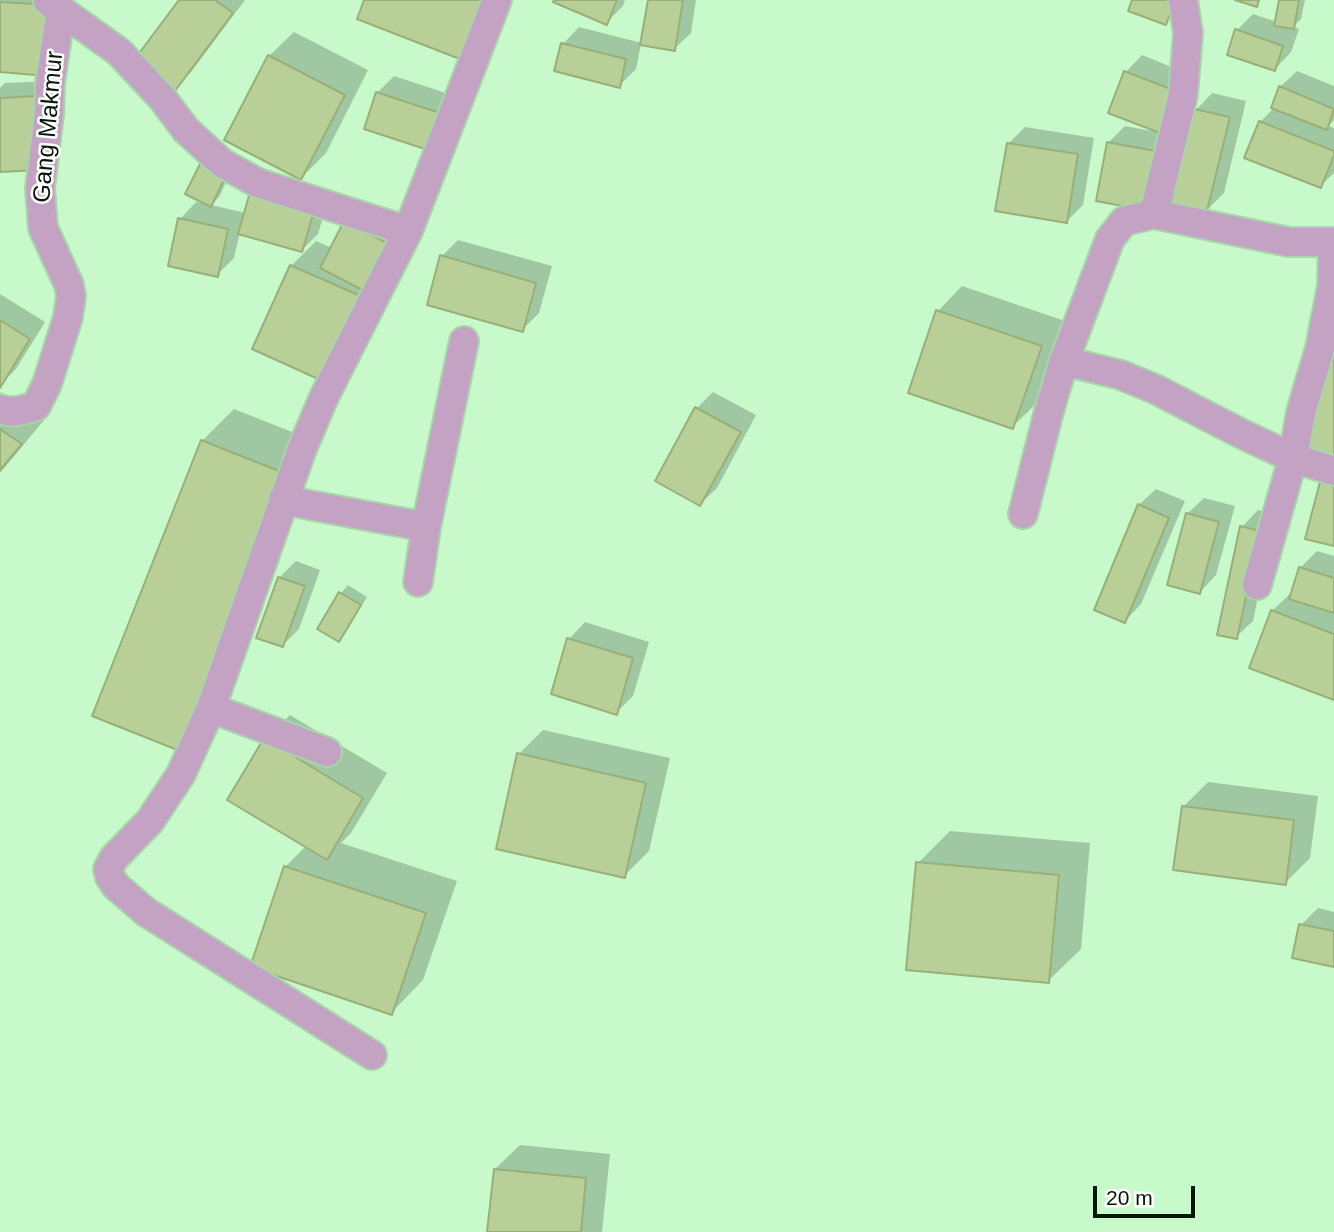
<!DOCTYPE html>
<style>
body{margin:0}
#map{position:relative;width:1334px;height:1232px;overflow:hidden;background:#c7f9cb;font-family:Arial,sans-serif}
canvas{display:block}
.scale{position:absolute;left:1093px;top:1186px;width:102px;height:32px;box-sizing:border-box;border:4px solid #041606;border-top:0;padding-left:9px;font-size:21px;line-height:24px;white-space:nowrap;color:#041606;-webkit-text-stroke:5px #fff;paint-order:stroke}
</style>
<div id="map">
<canvas width="1334" height="1232"></canvas>
<div class="scale">20 m</div>
</div>
<script>
const context = document.querySelector('canvas').getContext('2d');
context.lineJoin = 'round';
function fillPath(path, color) { context.fillStyle = color; context.fill(path, 'evenodd'); }
function strokePath(path, color, width, dash) { context.strokeStyle = color; context.lineWidth = width; context.lineCap = dash ? 'butt' : 'round'; context.setLineDash(dash || []); context.stroke(path); }
function write(font, color, halo, rows, align = 'center') {
  context.font = font + ' Arial,sans-serif'; context.lineWidth = 5; context.setLineDash([]); context.textBaseline = 'middle'; context.strokeStyle = halo; context.fillStyle = color; for (const [text, x, y, turn = 0] of rows) {
    context.save(); context.translate(x, y); context.rotate((+turn || 0) * Math.PI / 180); context.textAlign = isNaN(turn) ? turn : align; if (halo) context.strokeText(text, 0, 0); context.fillText(text, 0, 0); context.restore();
  }
}
fillPath(new Path2D(`
 M0,0H75L71,49L46,74L0,71Z
 M181,0H245L191,72L175,89Z
 M556,0H625L623,6L606,23Z
 M650,0H696L691,33L674,49L641,44L636,69L619,86L563,44L579,27L642,43Z
 M1280,0H1305L1301,19L1293,27L1299,29L1291,52L1275,69L1237,30L1253,14L1277,22Z
 M294,32L368,70L326,153L301,178L269,56Z
 M1142,55L1191,75L1170,134L1160,192L1108,143L1125,126L1157,132L1158,130L1126,72Z
 M1297,71L1334,86V120L1329,126L1334,128V173L1320,186L1260,122L1275,107L1280,87Z
 M394,76L455,96L427,148L377,93Z
 M51,81L0,171V88L5,83Z
 M1212,93L1246,101L1224,193L1207,210L1196,110Z
 M1025,127L1094,138L1083,205L1066,222L1008,144Z
 M234,165L219,197L211,205L246,213L330,194L318,234L302,250L240,232L234,258L217,275L180,219L196,202L206,204Z
 M345,222L406,228L352,356L291,266L316,241L332,248Z
 M458,240L552,266L539,313L522,330L442,256Z
 M962,286L1065,321L1037,403L1012,427L938,311Z
 M0,294L45,322L16,369L0,385Z
 M0,392L22,403L45,419L0,473Z
 M713,392L756,415L717,488L700,504L696,409Z
 M234,409L320,443L212,717L202,441Z
 M1156,489L1185,501L1141,604L1125,621L1139,505Z
 M1204,498L1235,506L1216,575L1200,592L1187,514Z
 M1258,510L1275,514L1253,621L1236,637L1242,527Z
 M1317,551L1334,556V698L1272,611L1294,590L1300,568Z
 M296,561L320,570L299,629L283,645L279,578Z
 M348,585L367,597L346,632L338,640L341,593Z
 M585,622L649,642L633,696L616,713L569,639Z
 M290,715L387,773L351,833L341,843L457,881L423,980L391,1013L285,867L307,845L266,739Z
 M543,730L670,758L649,851L624,876L519,754Z
 M1208,782L1318,796L1310,858L1285,883L1183,807Z
 M950,831L1090,843L1081,949L1048,981L918,863Z
 M1318,908L1334,912V966L1301,925Z
 M520,1145L610,1154L602,1232H489L495,1169Z`), '#0003');
const building = new Path2D(`
 M179,0H215L233,13L175,91L134,60Z
 M364,0H489L465,61L357,19Z
 M554,0H617L607,25L553,2Z
 M648,0H683L675,51L640,45Z
 M1132,0H1175L1166,25L1128,11Z
 M1235,0H1259L1257,7Z
 M1279,0H1299L1294,29L1274,26Z
 M0,2L53,5L47,76L0,72Z
 M1235,29L1283,46L1275,71L1227,55Z
 M561,43L626,59L620,88L554,71Z
 M268,55L345,95L301,180L224,140Z
 M1124,71L1176,91L1160,133L1108,113Z
 M1279,86L1334,109L1327,130L1271,108Z
 M376,92L440,113L428,150L364,129Z
 M35,96L39,170L0,172V98Z
 M1194,109L1230,117L1207,211L1172,203Z
 M1259,121L1334,151V155L1321,188L1244,158Z
 M1107,142L1155,151L1143,210L1096,201Z
 M1007,143L1078,154L1067,223L995,211Z
 M202,160L227,173L211,207L185,194Z
 M250,192L314,211L302,252L238,234Z
 M178,218L228,229L218,277L168,266Z
 M344,221L391,245L366,292L320,268Z
 M440,255L536,283L523,332L427,305Z
 M290,265L365,298L327,383L252,349Z
 M936,310L1042,346L1013,429L908,393Z
 M0,320L30,339L0,388Z
 M1334,330V459L1306,453Z
 M695,407L741,432L700,506L655,481Z
 M0,429L22,444L0,470Z
 M201,440L289,475L180,751L92,716Z
 M1320,482L1334,486V546L1305,539Z
 M1138,504L1169,518L1125,623L1094,610Z
 M1186,513L1219,522L1200,594L1167,585Z
 M1240,526L1260,531L1237,639L1217,635Z
 M1299,567L1334,578V613L1289,599Z
 M278,577L305,586L283,647L256,638Z
 M339,592L361,605L339,642L317,629Z
 M1271,610L1334,634V700L1249,668Z
 M567,638L633,658L617,715L551,694Z
 M264,738L363,798L327,860L227,800Z
 M517,753L646,783L625,878L496,849Z
 M1182,806L1294,820L1286,885L1173,870Z
 M916,862L1059,875L1049,983L906,970Z
 M284,866L426,913L392,1015L250,967Z
 M1299,924L1334,931V967L1292,958Z
 M494,1169L586,1178L581,1232H487Z`);
fillPath(building, '#b8d098');
strokePath(building, '#98af78', 2);
const street = new Path2D(`
 M48,1L119,52L162,98L186,130L222,163L258,183L408,231
 M1154,214L1183,95L1188,33L1183,0
 M1064,361L1110,239L1124,221L1154,214L1289,242H1334
 M0,409C13,414 23,410 36,406L47,384L68,317L71,296L69,285L43,228L40,188L49,114L50,83L61,9
 M283,500L426,527L418,582
 M1023,514L1049,411L1064,361L1121,375L1155,389L1240,433L1293,458L1334,471
 M426,527L464,341
 M1257,585L1293,458L1301,412L1320,348L1332,286L1333,242
 M211,708L327,752
 M372,1055L146,912L116,886L110,877L108,869L114,858L150,821L181,774L211,708L302,449L324,397L408,231L497,0`);
strokePath(street, '#a8d5ab', 32);
strokePath(street, '#c3a2c3', 28);
write('24px', '#041606', '#fff', [
 ["Gang Makmur",49,127,-85]
]);
</script>
